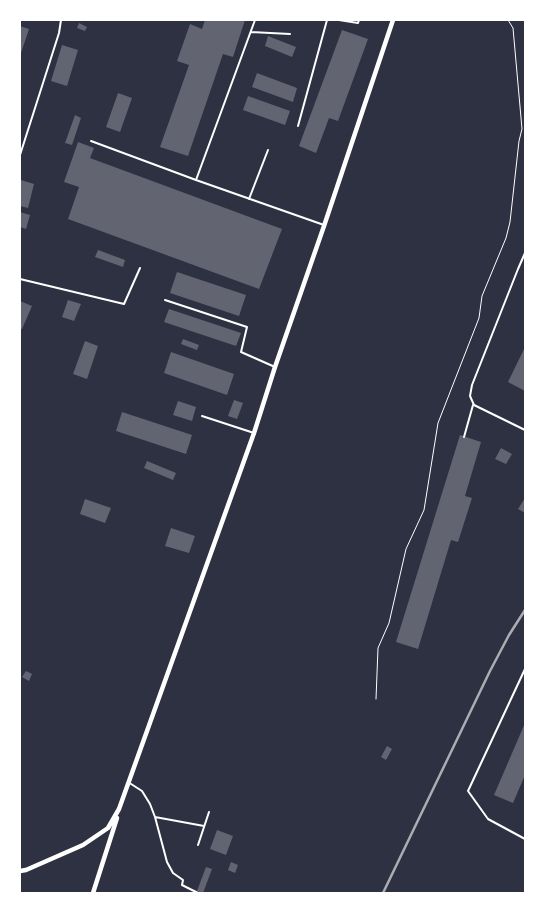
<!DOCTYPE html>
<style>
body{margin:0}
#map{position:relative;width:545px;height:913px;overflow:hidden;background:#2d3142;font-family:Raleway,sans-serif}
canvas{display:block}
.frame{position:absolute;inset:0;border:21px solid #fff;pointer-events:none}
</style>
<div id="map">
<canvas width="545" height="913"></canvas>
<div class="frame"></div>
</div>
<script>
const context = document.querySelector('canvas').getContext('2d');
context.lineJoin = 'round';
function fillPath(path, color) { context.fillStyle = color; context.fill(path, 'evenodd'); }
function strokePath(path, color, width, dash) { context.strokeStyle = color; context.lineWidth = width; context.lineCap = dash ? 'butt' : 'round'; context.setLineDash(dash || []); context.stroke(path); }
fillPath(new Path2D(`
 M205,20H245L233,57L223,54L188,156L160,147L189,65L177,61L190,24L202,29Z
 M79,23L87,27L85,31L77,28Z
 M20,26L29,29L20,56Z
 M342,30L368,39L338,121L329,118L316,153L299,146Z
 M268,36L296,47L292,57L265,46Z
 M62,45L78,50L67,86L51,81Z
 M257,73L297,88L293,102L252,87Z
 M118,93L132,98L120,132L106,127Z
 M248,96L290,111L285,125L243,110Z
 M75,115L81,118L72,145L65,143Z
 M78,142L94,148L90,158L282,229L259,289L68,219L79,187L64,182Z
 M21,180L34,184L28,208L20,206V184Z
 M20,212L30,215L26,229L20,227Z
 M98,250L125,260L123,267L95,257Z
 M177,272L246,295L239,316L170,293Z
 M68,300L81,304L74,321L62,317Z
 M20,301L32,306L22,329H20Z
 M169,309L241,333L236,346L164,322Z
 M183,339L199,345L197,350L181,344Z
 M85,341L98,346L87,379L73,374Z
 M525,347V391L508,382Z
 M171,352L234,374L227,395L164,373Z
 M234,400L243,403L237,419L228,416Z
 M178,401L196,407L192,421L173,415Z
 M122,412L192,435L186,454L116,431Z
 M460,435L481,442L465,496L472,498L458,542L451,540L418,649L396,642Z
 M501,448L512,454L506,464L495,459Z
 M147,461L176,473L173,480L144,468Z
 M525,498V513L518,509Z
 M85,499L111,508L105,523L80,514Z
 M171,528L195,536L189,553L165,546Z
 M26,671L32,674L29,681L22,677Z
 M525,723V775L513,803L494,795Z
 M387,746L392,749L386,760L381,757Z
 M217,830L233,836L226,855L210,849Z
 M231,862L238,865L235,873L228,870Z
 M206,867L212,869L203,893L197,891Z`), '#626471');
strokePath(new Path2D(`
 M376,699L378,648L389,623L406,549L424,510L438,423L479,318L482,296L506,238L510,222L519,141L522,129L513,28L508,20`), '#fff', 1);
strokePath(new Path2D(`
 M339,20L358,23L359,20
 M251,32L290,34
 M298,126L327,20
 M91,141L196,180L324,225
 M20,155L59,33L61,20
 M196,180L255,20
 M249,199L268,150
 M525,253L518,269L472,385L470,396L474,405L525,430
 M20,279L124,304L140,268
 M165,300L247,327L241,352L275,367
 M202,416L254,433
 M464,437L473,405
 M525,669L468,791L488,819L525,839
 M128,782L142,791L150,804L155,817L167,862L173,873L183,880L182,885L198,893
 M155,817L204,826
 M198,845L209,812`), '#fff', 2);
strokePath(new Path2D(`
 M20,871L26,870L83,845L108,828L119,809L254,433L275,367L324,226L393,20
 M93,893L117,818`), '#fff', 4.5);
strokePath(new Path2D(`
 M383,893L490,671L509,635L525,610`), '#abadb3', 2.5);
</script>
